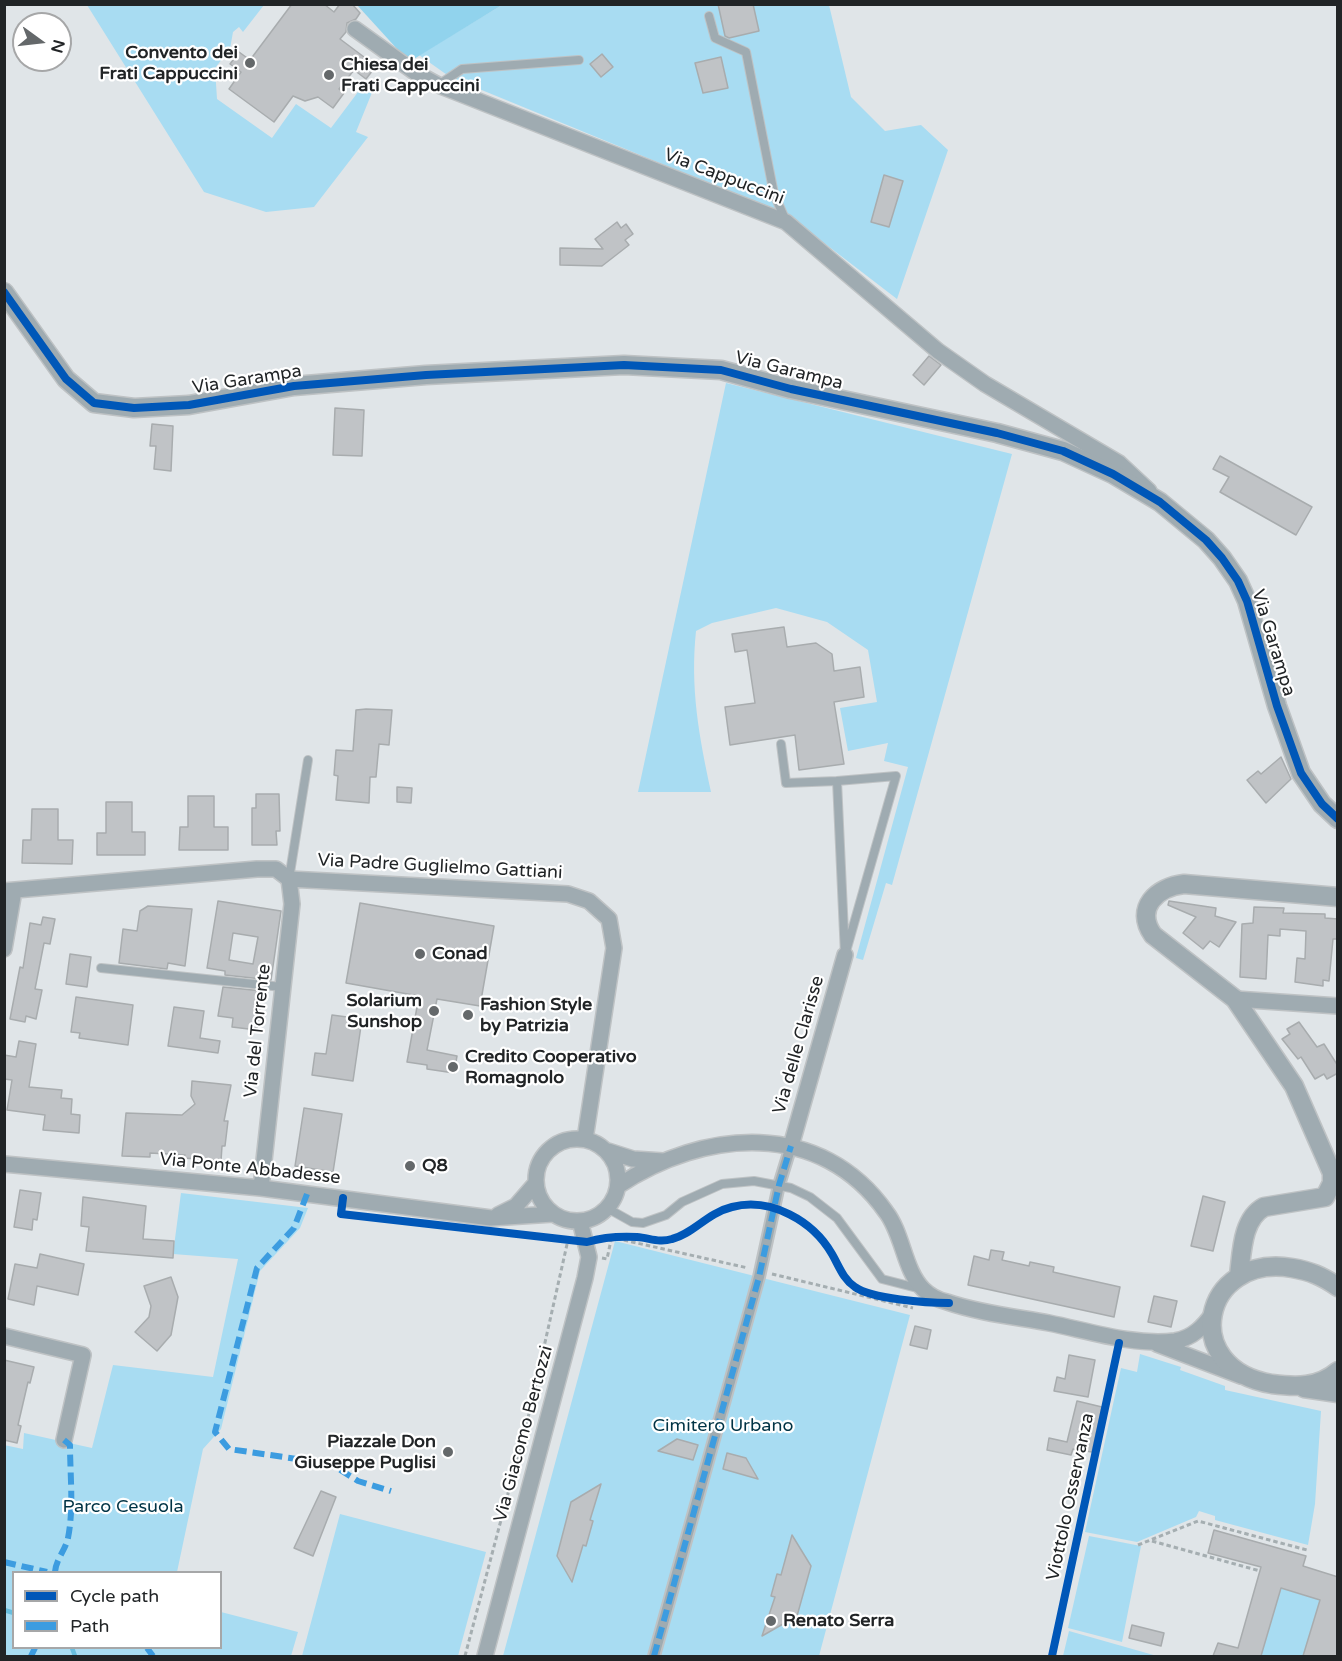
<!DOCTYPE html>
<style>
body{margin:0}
#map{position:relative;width:1342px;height:1661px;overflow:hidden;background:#e0e5e8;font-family:"Varela Round",sans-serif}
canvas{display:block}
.frame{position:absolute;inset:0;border:6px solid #212426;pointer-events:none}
.legend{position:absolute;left:12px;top:1571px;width:210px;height:78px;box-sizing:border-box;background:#fff;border:2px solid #a6a7a8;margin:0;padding:8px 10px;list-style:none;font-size:18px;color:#212426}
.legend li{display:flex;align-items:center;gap:12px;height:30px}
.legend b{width:30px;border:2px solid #a6a7a8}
.north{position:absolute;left:12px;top:12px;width:60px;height:60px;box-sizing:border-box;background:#fff;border:2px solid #a6a7a8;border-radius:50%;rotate:105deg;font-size:16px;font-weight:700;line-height:24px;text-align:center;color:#212426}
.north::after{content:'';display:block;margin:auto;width:21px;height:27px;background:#64686a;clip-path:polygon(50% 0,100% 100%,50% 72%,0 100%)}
</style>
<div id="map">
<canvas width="1342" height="1661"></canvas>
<div class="frame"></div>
<ul class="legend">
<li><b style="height:8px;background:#0057b8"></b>Cycle path</li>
<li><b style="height:8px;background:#3c9ce0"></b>Path</li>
</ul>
<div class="north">N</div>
</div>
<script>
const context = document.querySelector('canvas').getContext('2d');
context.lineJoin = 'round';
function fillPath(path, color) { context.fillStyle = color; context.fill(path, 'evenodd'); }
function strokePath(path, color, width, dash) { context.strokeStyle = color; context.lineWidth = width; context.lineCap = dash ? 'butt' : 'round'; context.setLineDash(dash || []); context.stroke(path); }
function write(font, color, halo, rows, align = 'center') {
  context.font = font + ' "Varela Round",sans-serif'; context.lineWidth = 4.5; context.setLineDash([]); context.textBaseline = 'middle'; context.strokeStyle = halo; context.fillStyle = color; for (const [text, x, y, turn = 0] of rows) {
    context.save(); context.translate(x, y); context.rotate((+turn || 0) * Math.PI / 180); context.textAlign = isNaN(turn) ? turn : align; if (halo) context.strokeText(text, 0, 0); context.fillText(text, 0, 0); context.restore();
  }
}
fillPath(new Path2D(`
 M87,5H264L243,32L239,27L233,32L230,49L215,68L217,99L272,138L296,104L331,128L364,84L373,90L356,132L368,137L314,207L266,212L204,192Z
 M502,5H829L851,97L885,131L921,125L948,150L897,299L789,216L450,77L419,55Z
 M726,383L1012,454L892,885L886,883L863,960L856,958L908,767L884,761L888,743L848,751L840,708L877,702L868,650L827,622L776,608L712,623L696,631C690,688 699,736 711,792H638Z
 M181,1193L308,1208L300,1228L260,1271L221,1429L203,1449L177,1572H14V1648H220L221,1612L298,1632L291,1656H5L4,1445L23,1449L24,1433L92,1448L113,1365L213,1377L238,1259L173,1254Z
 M615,1241L910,1315L819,1656H503Z
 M1140,1354L1181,1367L1180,1370L1225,1386V1390L1321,1411L1315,1504L1308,1545L1215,1520V1516L1199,1511L1196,1517L1137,1542L1085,1532L1121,1368L1137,1372Z
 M340,1514L486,1552L458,1656H302Z
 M1089,1536L1141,1546L1122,1642L1068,1628Z
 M1280,1588L1320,1600L1303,1656H1261Z
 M1069,1631L1157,1656H1063Z`), '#a8dcf2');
fillPath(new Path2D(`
 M357,5H502L409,62Z`), '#91d3ed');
strokePath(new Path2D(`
 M4,1610L14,1613
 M72,1648L75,1656`), '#68bede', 4.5);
const building = new Path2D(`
 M292,4H324L334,12L340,4H352L360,13L356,19L347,23L346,32L340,39L376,66L366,79L354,70L339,89L344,93L333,108L318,97L305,101L293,96L274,122L229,89L241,72L230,64L239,52L250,60Z
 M718,4H753L759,31L729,38L725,36Z
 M602,54L613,67L601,77L590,64Z
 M721,57L728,88L703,93L695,63Z
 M884,175L903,181L889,227L871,222Z
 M617,222L621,228L626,224L633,234L625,240L629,245L602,266L560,265V248L603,249L595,239Z
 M929,356L941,365L924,385L913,375Z
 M335,408L364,410L362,456L333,455Z
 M152,424L173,426L171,471L154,469L156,446H150Z
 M1220,456L1312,507L1296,535L1220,492L1229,477L1213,469Z
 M784,627L787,647L816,643L832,654L834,671L860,667L864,697L834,702L844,764L799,770L795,735L730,745L725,707L755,703L747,650L735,652L732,634Z
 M366,709L392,710L389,745L379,744L376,777H370L369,803L336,800L338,776L334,775L336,750L353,751L356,710Z
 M1281,757L1291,779L1266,803L1247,780L1258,771L1261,774Z
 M397,787L412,788L411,803L397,802Z
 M256,794H279L280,831H276L277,845H252V808H256Z
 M188,796H214V827H228V850H179L180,827H188Z
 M106,802H132V832H145V855H97V833H106Z
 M32,809H58V840H73L72,864L22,863L23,840H31Z
 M218,901L281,911L271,980L225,975V971L207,968ZM233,933L258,937L253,964L229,960Z
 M1169,901L1216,908L1215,916L1236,922L1219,947L1210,941L1203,949L1183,933L1196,917L1168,905Z
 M360,903L494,926L480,1006L437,999L427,1050L457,1056L454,1073L427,1069V1065L407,1062L419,996L346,983Z
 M148,906L192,909L185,966L168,963L167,969L119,963L123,929L137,931L140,911Z
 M1254,907L1284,908L1283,913L1325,914V918L1338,919V939H1333L1329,981L1323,980V986L1295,982L1297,958L1305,959L1306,931L1280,929V936L1268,935L1266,979L1240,977L1242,924L1253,923Z
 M43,917L55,919L50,944L44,943L35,989L42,990L36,1019L26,1016L25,1022L10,1019L20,967L23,968L30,923L41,925Z
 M70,954L91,957L87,987L66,984Z
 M223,987L262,991L257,1030L232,1027L233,1018L218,1016Z
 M76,997L133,1005L128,1045L79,1038L80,1033L71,1032Z
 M174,1007L204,1011L200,1038L220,1041L218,1053L168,1046Z
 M332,1015L362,1019L353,1081L312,1075L315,1053L326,1054Z
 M1299,1022L1317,1047L1324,1044L1338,1066V1073L1327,1079L1324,1074L1315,1079L1301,1057L1298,1059L1282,1039L1290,1034L1287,1029Z
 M19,1041L36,1044L29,1087L62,1090L61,1098L72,1099L71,1114L80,1115L79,1133L43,1130L45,1115L7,1110L12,1080L4,1079V1055L16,1057Z
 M192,1081L231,1085L224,1121H228L225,1146H222L221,1161L184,1158L185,1155L150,1153V1157L122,1156L126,1113L182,1115L195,1104L191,1096Z
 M304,1108L342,1114L333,1172L295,1166Z
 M20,1190L41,1193L37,1220L33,1219L32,1230L14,1227Z
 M1203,1196L1225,1202L1213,1251L1191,1246Z
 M83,1197L146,1206L143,1239L174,1241L173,1258L86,1251L89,1227L81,1226Z
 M991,1250L1004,1252L1002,1260L1029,1266L1030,1262L1054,1267L1053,1272L1120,1287L1114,1317L968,1285L974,1256L989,1260Z
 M40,1254L84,1264L78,1295L37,1286L34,1305L8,1299L15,1264L37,1268Z
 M171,1277L178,1297L171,1335L157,1351L135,1332L149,1317L151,1306L144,1286Z
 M1154,1296L1177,1301L1171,1327L1148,1322Z
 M915,1326L931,1330L927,1349L910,1345Z
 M1069,1355L1095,1360L1088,1397L1054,1391L1057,1377L1065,1379Z
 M4,1360L34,1367L30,1383L28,1382L18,1425L21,1426L17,1443L4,1440Z
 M1077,1401L1102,1407L1092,1452L1073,1449L1071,1455L1047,1450L1049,1438L1067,1442Z
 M677,1439L698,1445L693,1460L658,1451Z
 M727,1453L746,1458L758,1479L723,1469Z
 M601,1484L590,1520L593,1521L586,1546L583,1545L572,1582L557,1556L571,1502Z
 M321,1491L336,1497L313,1556L294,1548Z
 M1214,1530L1306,1556L1303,1566L1338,1577V1656H1303L1320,1600L1281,1588L1261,1656H1213L1218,1643L1238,1648L1261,1567L1208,1553Z
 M792,1535L811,1566L797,1616L762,1636L775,1597L771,1596L777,1574L781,1575Z
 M1132,1625L1164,1633L1161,1646L1129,1638Z`);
fillPath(building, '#c0c3c6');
strokePath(building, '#a8acae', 1.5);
const service = new Path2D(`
 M709,16L715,38L746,52L774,194L786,221
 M437,86L462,69L579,60
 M781,744L786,783L837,781
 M896,776L845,955L837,781Z
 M289,879L308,760
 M101,968L282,987
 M607,1208L632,1222L643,1223L666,1215L682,1202L722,1184L754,1181L791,1188L810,1197L837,1218L882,1279L921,1289`);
const pedestrian = new Path2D(`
 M654,1656L759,1277L779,1185L791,1146`);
const minor = new Path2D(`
 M355,29L416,73L438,85L786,222L938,351L985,384L1119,463L1149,491
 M289,879L568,894L589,901L609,919L614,948L585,1139
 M4,891L257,869H276L289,879L292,904L261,1188
 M4,949L14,891
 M1235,999L1338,1006
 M536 1180a41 41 0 1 1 82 0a41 41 0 1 1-82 0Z
 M791,1146L845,955
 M608,1151L633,1159L663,1161
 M4,1164L261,1188L491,1218L553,1214
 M618,1186C704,1129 821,1119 886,1212C903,1234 904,1270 923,1289C929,1295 938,1300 947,1302C979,1313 1016,1317 1049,1323C1089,1331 1134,1346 1175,1341C1193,1338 1204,1326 1214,1312
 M498,1215L516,1206L536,1183
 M4,1336L83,1355L64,1440
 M1157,1344L1241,1376
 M485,1656L585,1278L589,1257L580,1221`);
const tertiary = new Path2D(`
 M4,292L66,379L94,403L134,408L189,405L294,386L426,375L624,365L721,370L791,389L997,433L1063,451L1113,474L1160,502L1206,540L1222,558L1238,581L1247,601L1277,706L1301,773L1322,804L1338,819
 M1239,1275C1242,1252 1242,1219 1264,1207L1325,1197L1332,1183V1173L1294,1086L1235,999L1153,935C1134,908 1157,887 1184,884L1338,897
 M1338,1287C1322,1276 1310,1271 1292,1268C1201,1253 1178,1369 1272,1384C1296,1387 1318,1388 1338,1371
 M1304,1388L1338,1393`);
strokePath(service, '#bec2c4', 10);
strokePath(pedestrian, '#bec2c4', 14);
strokePath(minor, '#bec2c4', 18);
strokePath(tertiary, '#bec2c4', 21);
strokePath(new Path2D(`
 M602,1258L607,1259L611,1240L619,1239L748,1268
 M772,1274L913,1308
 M1152,1541L1260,1571
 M1138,1545L1198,1521L1307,1550
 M465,1656L528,1418L568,1240`), '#a5aeb1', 3, [4.5, 3]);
strokePath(service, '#9fabb1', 8);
strokePath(pedestrian, '#9fabb1', 10);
strokePath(minor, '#9fabb1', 15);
strokePath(tertiary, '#9fabb1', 18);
strokePath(new Path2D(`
 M307,1194L294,1228L257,1268L215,1432L229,1449L331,1464L358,1481L391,1491
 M4,1562L47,1572
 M55,1572C56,1559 65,1551 68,1538C74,1508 70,1475 70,1445L64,1440
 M147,1648L153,1656
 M31,1656L35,1648
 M654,1656L759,1277L779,1185L791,1146`), '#3c9ce0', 6, [12, 6]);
strokePath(new Path2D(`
 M4,292L66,379L94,403L134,408L189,405L294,386L426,375L624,365L721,370L791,389L997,433L1063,451L1113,474L1160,502L1206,540L1222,558L1238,581L1247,601L1277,706L1301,773L1322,804L1338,819
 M343,1198L341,1214L587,1242C604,1237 619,1236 637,1237C650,1238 659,1243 672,1239C693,1234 707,1213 732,1207C771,1197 813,1221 832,1254C839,1266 843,1279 855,1287C871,1299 928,1303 949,1303
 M1052,1656L1119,1343`), '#0057b8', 8);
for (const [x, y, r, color] of [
 [250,63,6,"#64686a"],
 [329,75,6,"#64686a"],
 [420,954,6,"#64686a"],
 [434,1011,6,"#64686a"],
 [468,1015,6,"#64686a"],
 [453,1067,6,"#64686a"],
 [410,1166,6,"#64686a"],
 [448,1452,6,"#64686a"],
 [771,1621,6,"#64686a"]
]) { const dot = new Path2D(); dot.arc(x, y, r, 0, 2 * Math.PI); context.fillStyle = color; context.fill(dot); strokePath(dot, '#fff', 2); }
write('bold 18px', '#212426', '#fff', [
 ["Convento dei",238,53,"right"],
 ["Frati Cappuccini",238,74,"right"],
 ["Chiesa dei",341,65],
 ["Frati Cappuccini",341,86],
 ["Conad",432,954],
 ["Solarium",422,1001,"right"],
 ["Sunshop",422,1022,"right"],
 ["Fashion Style",480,1005],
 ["by Patrizia",480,1026],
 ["Credito Cooperativo",465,1057],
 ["Romagnolo",465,1078],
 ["Q8",422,1166],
 ["Piazzale Don",436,1442,"right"],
 ["Giuseppe Puglisi",436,1463,"right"],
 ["Renato Serra",783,1621]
], 'left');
write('18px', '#212426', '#fff', [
 ["Via Cappuccini",724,177,21],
 ["Via Garampa",789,371,14],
 ["Via Garampa",247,380,-9],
 ["Via Garampa",1273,643,73],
 ["Via Padre Guglielmo Gattiani",440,867,3],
 ["Via del Torrente",258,1031,-84],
 ["Via delle Clarisse",799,1045,-74],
 ["Via Ponte Abbadesse",250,1169,6],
 ["Via Giacomo Bertozzi",524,1434,-75],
 ["Viottolo Osservanza",1071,1497,-78]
]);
write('18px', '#003345', '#fff', [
 ["Cimitero Urbano",723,1426],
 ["Parco Cesuola",123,1507]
]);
</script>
